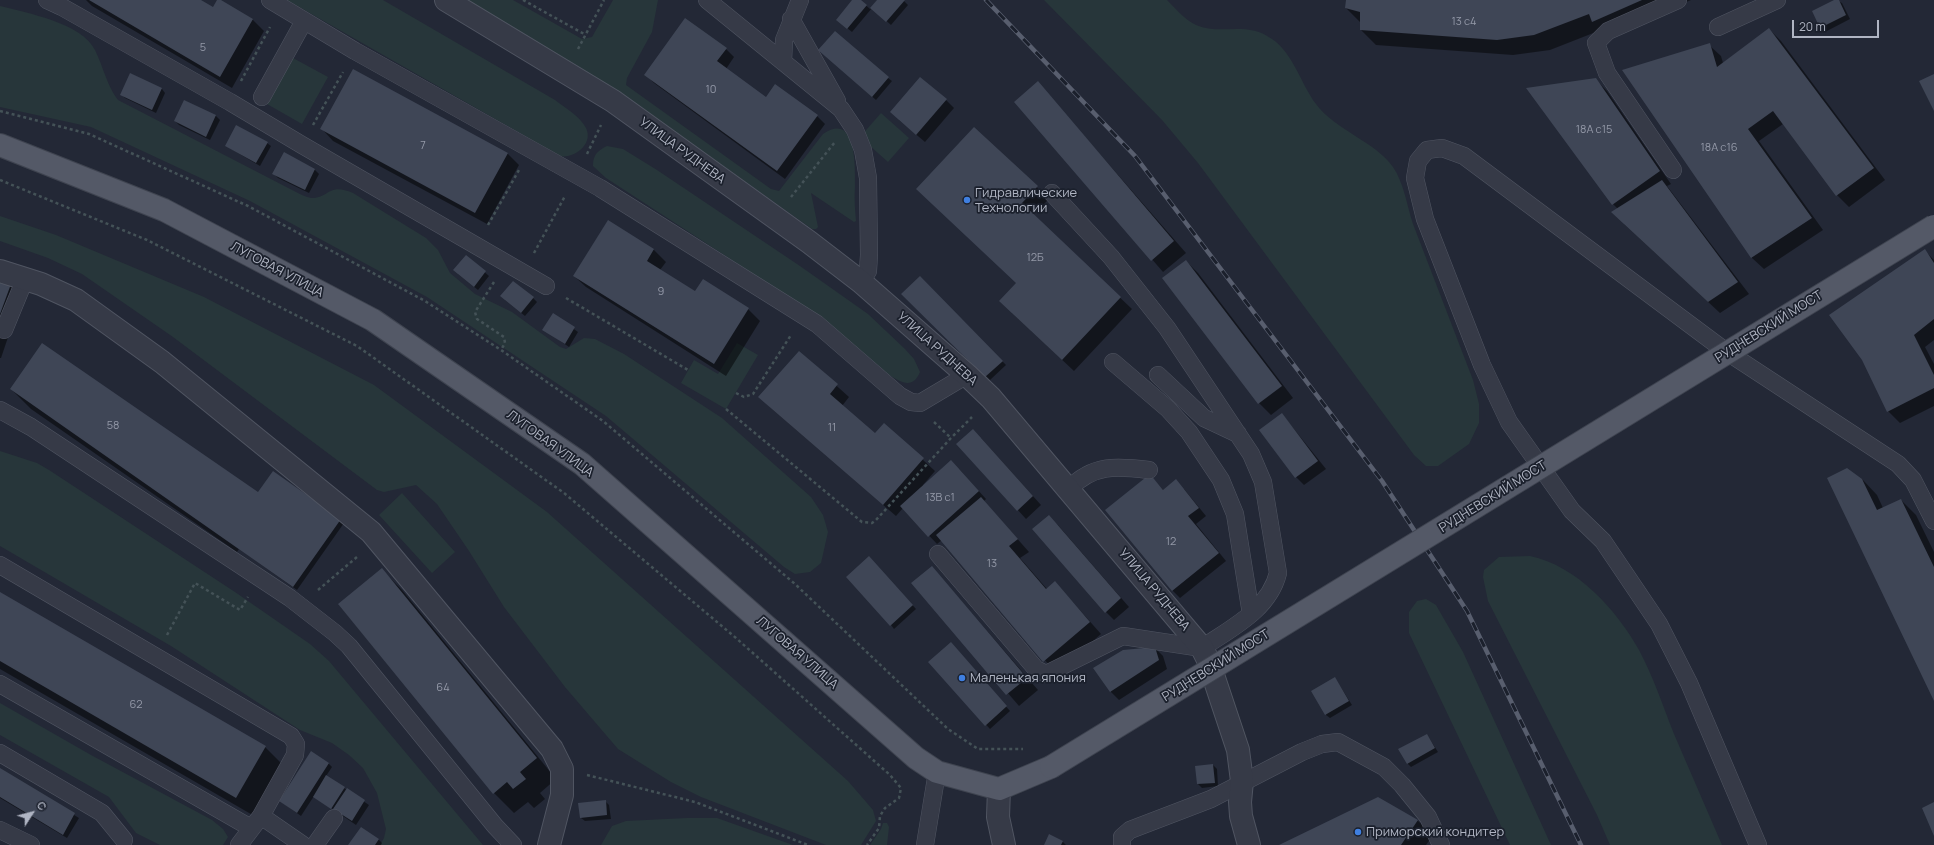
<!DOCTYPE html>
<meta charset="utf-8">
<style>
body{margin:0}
#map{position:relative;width:1934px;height:845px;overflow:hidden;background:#232836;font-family:Manrope,sans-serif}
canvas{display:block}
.north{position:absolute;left:12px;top:793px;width:40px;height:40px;-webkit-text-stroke:3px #1b202c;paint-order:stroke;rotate:54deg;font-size:11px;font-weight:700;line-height:16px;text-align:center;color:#b0b5c3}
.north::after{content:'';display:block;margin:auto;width:14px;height:18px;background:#b0b5c3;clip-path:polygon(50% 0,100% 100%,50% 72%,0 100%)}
.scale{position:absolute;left:1792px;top:20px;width:87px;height:18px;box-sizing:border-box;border:2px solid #b0b5c3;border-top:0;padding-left:5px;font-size:12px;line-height:14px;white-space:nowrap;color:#b0b5c3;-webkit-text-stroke:3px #1b202c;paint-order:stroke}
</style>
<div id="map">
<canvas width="1934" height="845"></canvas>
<div class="north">С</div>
<div class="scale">20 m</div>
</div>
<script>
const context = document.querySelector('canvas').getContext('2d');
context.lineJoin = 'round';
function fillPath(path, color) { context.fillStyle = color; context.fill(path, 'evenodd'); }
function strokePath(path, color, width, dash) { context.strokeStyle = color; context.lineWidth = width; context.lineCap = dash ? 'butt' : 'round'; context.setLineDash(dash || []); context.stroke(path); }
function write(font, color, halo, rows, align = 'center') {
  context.font = font + ' Manrope,sans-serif'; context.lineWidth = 3.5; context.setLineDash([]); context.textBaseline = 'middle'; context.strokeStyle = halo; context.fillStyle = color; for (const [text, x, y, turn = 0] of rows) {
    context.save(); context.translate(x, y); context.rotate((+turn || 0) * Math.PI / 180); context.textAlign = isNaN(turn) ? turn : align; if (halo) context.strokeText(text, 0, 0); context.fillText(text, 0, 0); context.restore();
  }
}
fillPath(new Path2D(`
 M287,0H383L555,100C565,108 580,116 586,128C594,144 574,159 560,156Z
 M461,0H513L582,39L592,37L613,0H658L652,32L627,78L626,85L771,189L779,191L823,134C857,111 855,167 855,186C854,198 855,210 856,221L854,222L811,193L818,227L816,229H812L720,164Z
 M1044,0H1167C1176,9 1185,20 1196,25C1222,36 1246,20 1272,39C1293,53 1301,84 1316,104C1335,130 1376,142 1393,167C1404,183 1407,206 1413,224C1433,276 1453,328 1473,380L1479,404V423L1469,444L1438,466H1426L1414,455L1198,163L1162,120Z
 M0,6C27,13 82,23 95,50C103,66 107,86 118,100L296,192C300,194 306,197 311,198C330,198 328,182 353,193L426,238L438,250L450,273L475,294L512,312L560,347L566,349L584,338L595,339L624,354L722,418L811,497L823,515L828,532L821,563L810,572L795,574L784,567L606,416L427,297L250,201L91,127L0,107Z
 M293,58L328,77L302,124L267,104Z
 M881,113L909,138L888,162L860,137Z
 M607,146L623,149L657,170L800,266L868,314L905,349L914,359L920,372C913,389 902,383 889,375L824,320L606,178L593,166C593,155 597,151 607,146Z
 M0,216L56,235L204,297L374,385L547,512L848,781L873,810L876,821L861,845H826L701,797L671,782L618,749L565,687L504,607L469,551L437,504L416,485L384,492L377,490L173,337L82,274L48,258L0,241Z
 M737,343L758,355L726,409L681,383L694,360L718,374Z
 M0,451L37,463L49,470L235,592L310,644L329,661L483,845H380L384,838L386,829L377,793L363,768L349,755L332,743L300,730L171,646L0,546Z
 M402,493L455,552L432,573L379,515Z
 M1530,556C1577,566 1616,609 1639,650C1653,676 1663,706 1674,734C1690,771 1706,808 1722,845H1610L1597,815L1488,601L1483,577L1484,570L1499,557Z
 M1426,599L1436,605L1463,652L1551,845H1510L1409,633V612L1417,601Z
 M0,703L91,755L212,820L223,829L228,837L223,845H160L136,833L109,797L0,735Z
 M687,818H717L793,845H601L612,826L626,821Z
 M883,823H887L889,827L887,845H870L881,829Z`), '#27363a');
fillPath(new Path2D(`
 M86,0H199L213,8L219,0L253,20L264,31L232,88L92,6Z
 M853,0H860L870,9L878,0H903L908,5L891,25L872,8L852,32L841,23Z
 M1347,0H1691L1608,36L1601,30L1550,50L1513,55L1376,45L1361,30V23L1346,8Z
 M1836,0L1842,3L1850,19L1825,32L1821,28L1813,12Z
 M1769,29L1781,41L1885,180L1849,207L1837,195L1783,124L1759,141L1823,230L1764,269L1752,258L1624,70L1709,45L1721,56L1723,63Z
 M726,49L734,57L726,69L766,98L817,116L825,124L785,179L654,83L646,75Z
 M824,54L888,78L892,81L876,100Z
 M131,74L162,89L165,93L156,113L125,98L121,94Z
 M1595,79L1607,91L1671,184L1667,186L1749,294L1720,313L1624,224L1618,209L1613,204Z
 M1038,83L1186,253L1163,272L1016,102Z
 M946,100L954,108L925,142L899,120Z
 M185,101L216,116L220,120L210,140L179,125L175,121Z
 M974,128L1049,199L1033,215L1132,309L1074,371L1012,313L1017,284Z
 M322,129L507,153L519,165L487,224L333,141Z
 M267,143L271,146L260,166L226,146Z
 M284,154L315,170L319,174L309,193L278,178L274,174Z
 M608,221L654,250L666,262L660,270L696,292L748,309L760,321L726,376L586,287L574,276Z
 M1925,251L1934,260V340L1925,347L1934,364V406L1900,423L1888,411Z
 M466,256L489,276L478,290L458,274Z
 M1186,261L1198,273L1293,398L1271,415L1259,403Z
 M920,277L1006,365L990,380L903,294Z
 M0,281L10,284L22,296L1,358H0Z
 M533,298L537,302L525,316L505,300Z
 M553,314L578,332L569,347L543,329Z
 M799,352L849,397L842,406L875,434L884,424L935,471L923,485L924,486L959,469L986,499L984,501L1029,552L1020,558L1047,589L1055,582L1101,634L1056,673L942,540L937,544L903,508L896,516L772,409L760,397Z
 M11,389L258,493L273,472L344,523L297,590L239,549L237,552L31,409Z
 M1282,414L1326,469L1304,485L1296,477Z
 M981,438L1041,505L1026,519L958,444Z
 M1150,475L1164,491L1184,489L1206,516L1196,524L1226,561L1180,598L1172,590Z
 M1862,479L1877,495L1883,508L1901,500L1916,515L1934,552V699Z
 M1057,524L1129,607L1114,620L1106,612Z
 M873,562L916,609L894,629L891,625Z
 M932,567L1038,690L1019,706L913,583Z
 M382,570L402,590L556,779L540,793L545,799L534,808L528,802L514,813L494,793L339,605Z
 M0,593L265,747L285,767L256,817L0,669Z
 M954,647L1010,711L990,729L929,662Z
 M1155,648L1163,656L1167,669L1119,700L1111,692L1095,668Z
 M1335,678L1352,705L1330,718L1326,715Z
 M1427,735L1438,752L1411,767L1407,763Z
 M328,763L332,767L326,776L369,805L356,825L314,796L301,816L280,801Z
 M1213,765L1217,769L1218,786L1202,788L1198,784Z
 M0,769L79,818L67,838L0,798Z
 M605,801L609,805L611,819L585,821L581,818Z
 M1417,820L1433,835L1426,845H1282Z
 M1050,835L1063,842L1066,845H1045Z
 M378,839L382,843L381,845H350Z`), '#0007');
fillPath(new Path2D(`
 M89,0H201L213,7L217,0H221L253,19L220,77Z
 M852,0H861L867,5L847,29L836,20Z
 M877,0H905L886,22L870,8Z
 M1346,0H1642L1592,22L1589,14L1534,35L1497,40L1360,30V12L1345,8Z
 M1834,0H1839L1846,15L1820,28L1812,11Z
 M685,18L727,48L717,61L766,97L775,84L818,115L777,171L644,75Z
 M1769,28L1874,168L1836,196L1773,111L1748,129L1812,218L1751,258L1622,70L1710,43L1717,67Z
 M835,31L889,77L872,97L818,50Z
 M353,69L508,153L475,213L320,129Z
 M130,73L162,88L152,110L120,95Z
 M1934,74V111L1919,81Z
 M920,77L947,99L916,135L890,112Z
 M1596,78L1660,171L1612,205L1526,88Z
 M1038,81L1174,241L1151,261L1014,102Z
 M184,100L216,115L206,137L174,121Z
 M236,125L268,142L256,163L225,146Z
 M974,127L1038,186L1022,203L1121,297L1062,360L999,301L1016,283L916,189Z
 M284,152L315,169L305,190L272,174Z
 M1662,180L1738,282L1708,302L1611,212Z
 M608,220L654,249L647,261L695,291L703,279L749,308L714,364L573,276Z
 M1925,249L1934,263V319L1914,335L1934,375V388L1887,412L1862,360L1829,315Z
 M466,255L486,271L474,287L453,270Z
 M1186,260L1282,386L1258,404L1162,278Z
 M920,276L1003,361L985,377L901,294Z
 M0,280L11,284L0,314Z
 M513,281L534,297L521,313L500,296Z
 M553,313L575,327L565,344L542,330Z
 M42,343L258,492L273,471L341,519L293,587L10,389Z
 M799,351L838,384L830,394L875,433L884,423L924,458L883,505L758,397Z
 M1282,413L1318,461L1295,478L1259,430Z
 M973,429L1033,496L1017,511L956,444Z
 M951,460L979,491L928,537L900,506Z
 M1847,468L1862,479L1877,510L1901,499L1934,567V701L1827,478Z
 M1150,474L1163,490L1176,479L1199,508L1188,516L1219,553L1172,591L1105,510Z
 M981,497L1018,539L1009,546L1046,589L1055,581L1090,622L1043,662L936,535Z
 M1049,515L1121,598L1105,613L1032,529Z
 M869,556L913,605L890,626L846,577Z
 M932,566L1027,678L1006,695L911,583Z
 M382,568L537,758L520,772L526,779L513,789L507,782L493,794L338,604Z
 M0,592L266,746L236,798L0,661Z
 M951,642L1007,706L985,726L928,662Z
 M1155,647L1159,660L1110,692L1093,668L1123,650Z
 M1335,677L1349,701L1325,715L1311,691Z
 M1427,734L1435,748L1407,764L1398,749Z
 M311,751L329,763L297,813L279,801Z
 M1213,764L1215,783L1197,784L1195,766Z
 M0,768L75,813L63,835L0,797Z
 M326,775L345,787L331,809L313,797Z
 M347,788L365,800L352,821L333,809Z
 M1378,797L1418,820L1401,845H1279Z
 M606,800L607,815L580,818L578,803Z
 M1934,802V836L1922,808Z
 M361,827L379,839L375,845H348Z
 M1049,834L1063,841L1061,845H1044Z`), '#3f4656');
const lane = new Path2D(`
 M47,0L62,7L230,102L302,145L546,286
 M270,0L355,51L600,188L817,324L900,396L911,402L920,403L967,375
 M707,0L841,109L855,130L863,150L868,178L869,255L868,271L861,282
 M791,19L837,101
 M1718,27L1777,0
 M783,62L784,40L800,0
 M262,97L304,21
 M1673,170L1607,73L1596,43L1608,31L1678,0
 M4,330L25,279
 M1113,362L1168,409L1189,432L1221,480L1235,514L1251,614
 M1158,375L1204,418L1238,434
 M0,410L31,427L290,598L335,633L349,646L495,826L513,845
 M1069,489C1093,464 1116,466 1149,470
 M938,554L1036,669L1046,674L1123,636L1202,648C1231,628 1269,610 1278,573L1263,482L1251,454L1167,328L1111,257L1052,193
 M0,565L291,736L296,744L295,755L261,816L239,845
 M0,684L251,828
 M0,753L102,813L124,840
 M261,816L303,845
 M0,830L31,845
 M315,845L334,818
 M925,845L937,772
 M1122,845V837L1130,830L1211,799L1302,752L1322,744L1338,742L1384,767L1402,785L1428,817L1441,845
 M1758,845L1689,683L1659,624L1603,541L1572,511L1509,422L1482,365L1425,219L1415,178L1418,161L1427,150L1442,148L1464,156L1724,350L1898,464L1913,480L1934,521`);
const street = new Path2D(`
 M446,0L613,101L809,242L861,282L967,375L991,398L1202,648L1208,660L1238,750L1242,781L1240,802L1241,816L1249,845
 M0,271L41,284L76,300L162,362L371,532L552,749L562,769V795L549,845
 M999,789L998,817L1004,845`);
const primary = new Path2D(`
 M0,145L164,210L373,320L582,464L916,758L937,772L999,789L1051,767`);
strokePath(lane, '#505562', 18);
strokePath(street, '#505562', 24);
strokePath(primary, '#3f4450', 24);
strokePath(new Path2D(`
 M523,0L586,35
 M578,49L604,0
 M241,81L270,27
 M0,111L89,134L248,206L425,301L501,350L603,421L795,584L948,729L978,749H1023
 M313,125L343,72
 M587,154L601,125
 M0,180L147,240L357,346L564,493L736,638L890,775L901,788L899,798L885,808L880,816L879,828L867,845
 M791,197L835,142
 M488,225L519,170
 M534,253L565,196
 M494,282L475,312L477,319L504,337L505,343L501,350
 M566,298L688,370
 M736,393L744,397L753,394L791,335
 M726,409L862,522L872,523L876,520L951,438L972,417
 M934,422L951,438
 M318,590L357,557
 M167,635L195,583L240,610L248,597
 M587,775L695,802L808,845`), '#445257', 2.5, [3, 3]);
strokePath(lane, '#363a47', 17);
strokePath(street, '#363a47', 22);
strokePath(primary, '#545967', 22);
const rail = new Path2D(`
 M986,0L1135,156L1382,481L1467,611L1581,845`);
strokePath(rail, '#585e6e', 4.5);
strokePath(rail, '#1b202c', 3, [9]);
const primaryBridge = new Path2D(`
 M1051,767L1934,226`);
strokePath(primaryBridge, '#3f4450', 24, []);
strokePath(primaryBridge, '#545967', 22);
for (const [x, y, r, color] of [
 [967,200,4,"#3f7fe0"],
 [962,678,4,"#3f7fe0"],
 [1358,832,4,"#3f7fe0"]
]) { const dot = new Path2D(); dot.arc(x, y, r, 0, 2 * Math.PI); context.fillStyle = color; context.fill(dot); strokePath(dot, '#1b202c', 1.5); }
write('11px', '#9499a8', null, [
 ["13 с4",1464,22],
 ["5",203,48],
 ["10",711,90],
 ["18А с15",1594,130],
 ["7",423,146],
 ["18А с16",1719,148],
 ["12Б",1035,258],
 ["9",661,292],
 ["58",113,426],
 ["11",832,428],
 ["13В с1",940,498],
 ["12",1171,542],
 ["13",992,564],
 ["64",443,688],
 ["62",136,705]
]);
write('13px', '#b0b5c3', '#1b202c', [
 ["УЛИЦА РУДНЕВА",682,151,36],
 ["ЛУГОВАЯ УЛИЦА",277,270,28],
 ["РУДНЕВСКИЙ МОСТ",1769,327,-32],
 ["УЛИЦА РУДНЕВА",937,349,42],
 ["ЛУГОВАЯ УЛИЦА",550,444,36],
 ["РУДНЕВСКИЙ МОСТ",1493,497,-32],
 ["УЛИЦА РУДНЕВА",1154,590,50],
 ["ЛУГОВАЯ УЛИЦА",797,653,41],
 ["РУДНЕВСКИЙ МОСТ",1216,666,-32]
]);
write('13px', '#b0b5c3', '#1b202c', [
 ["Гидравлические",975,193],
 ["Технологии",975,208],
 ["Маленькая япония",970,678],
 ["Приморский кондитер",1366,832]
], 'left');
</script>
